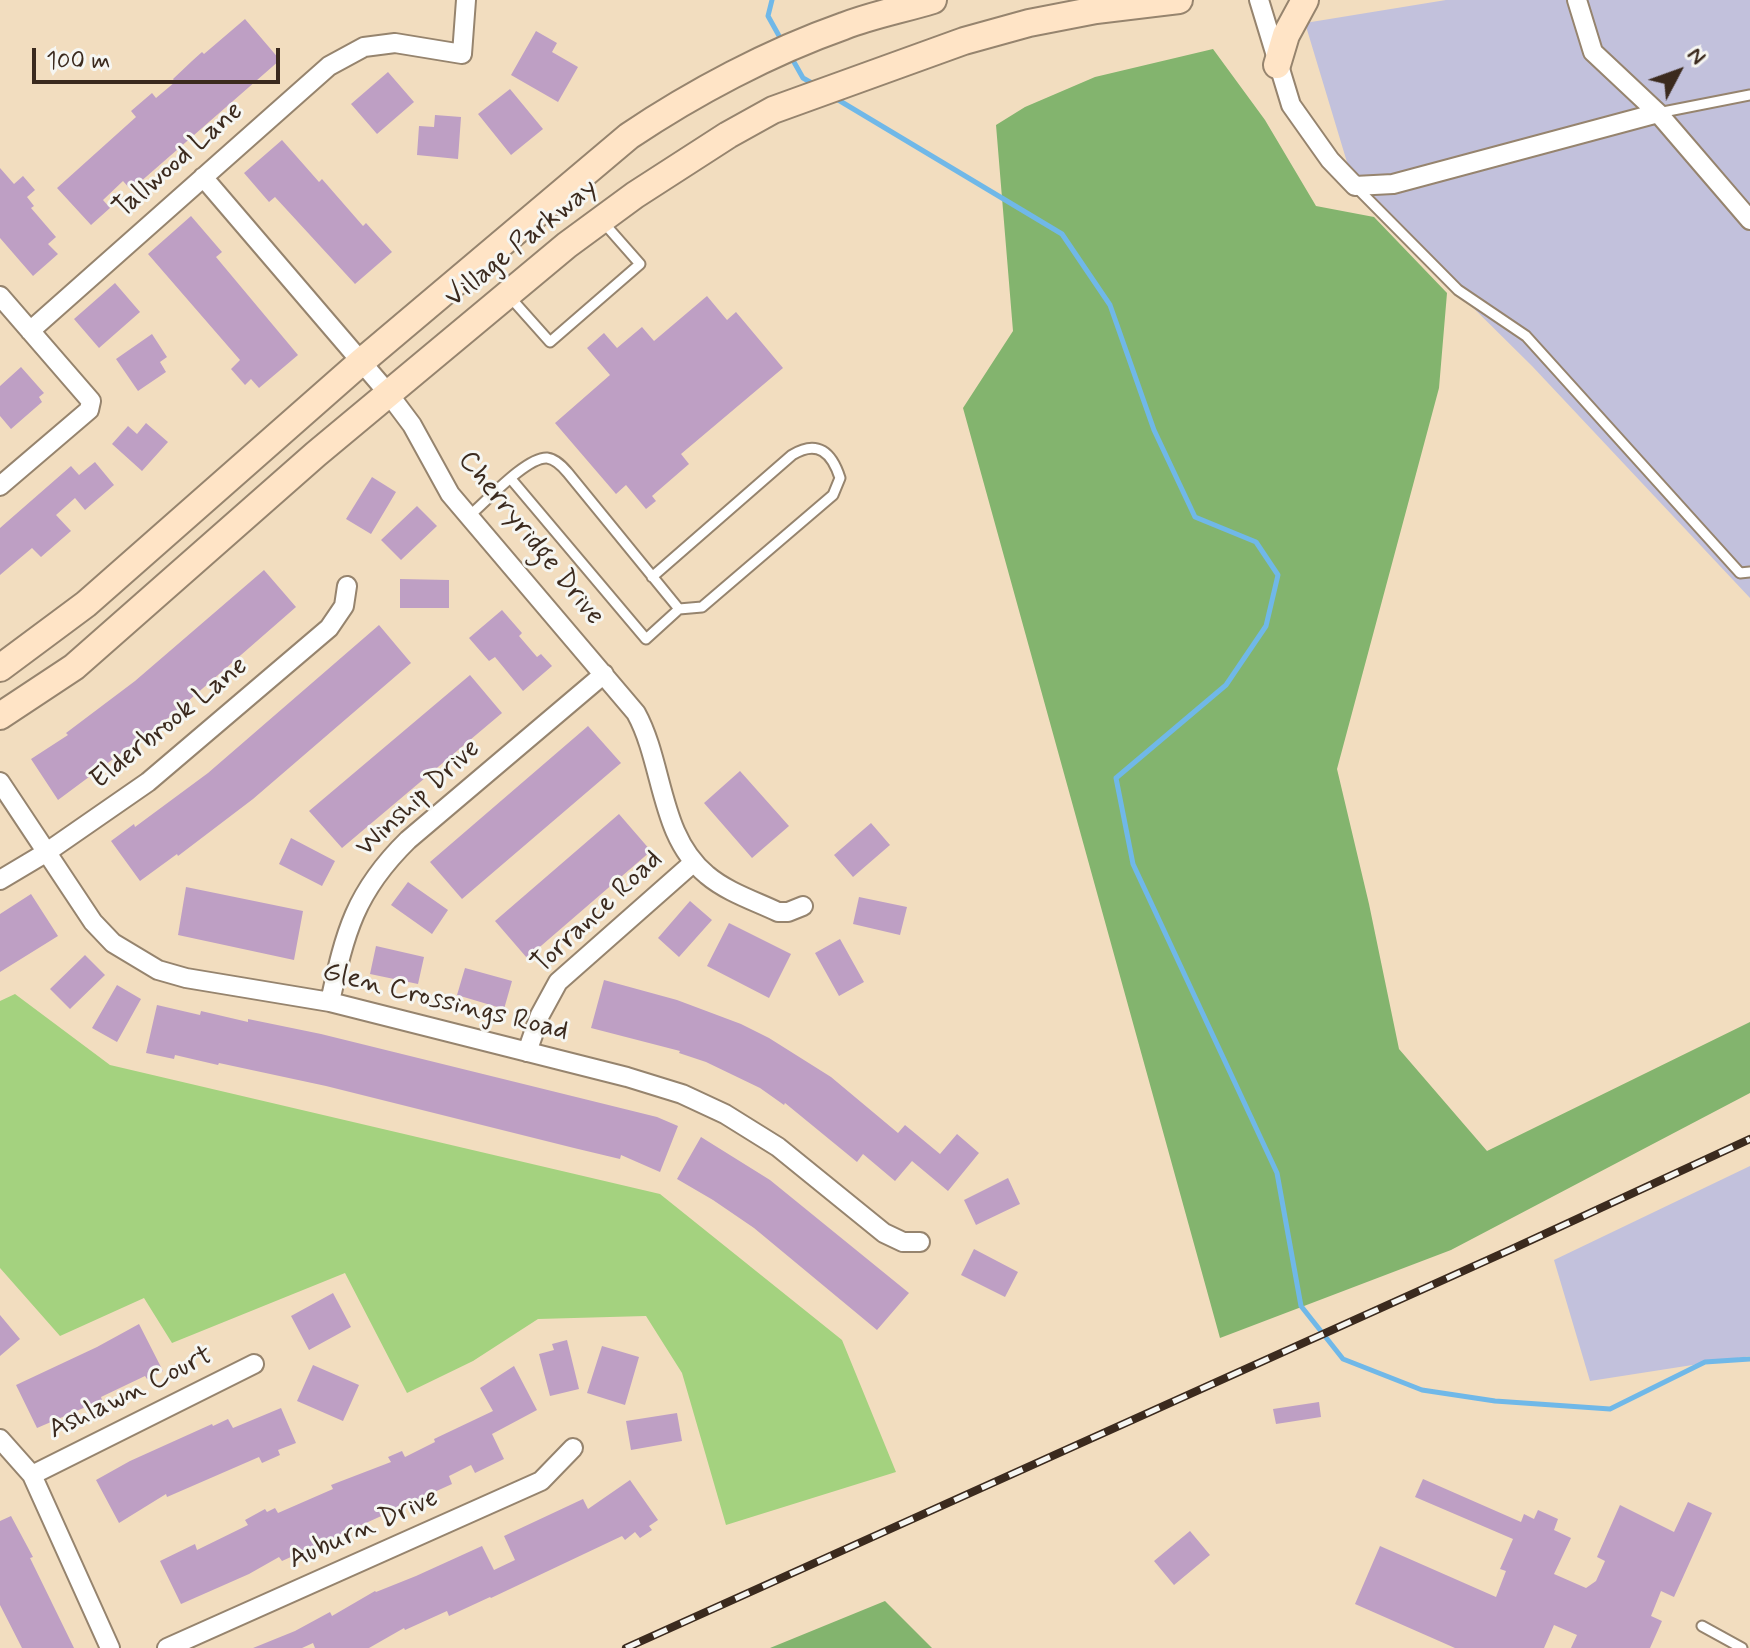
<!DOCTYPE html>
<style>
body{margin:0}
#map{position:relative;width:1750px;height:1648px;overflow:hidden;background:#f2ddbf;font-family:Mynerve,sans-serif}
canvas{display:block}
.north{position:absolute;left:1638px;top:32px;width:80px;height:80px;-webkit-text-stroke:6px #f6f6f2;paint-order:stroke;rotate:49deg;font-size:22px;font-weight:700;line-height:32px;text-align:center;color:#3b2a1e}
.north::after{content:'';display:block;margin:auto;width:28px;height:36px;background:#3b2a1e;clip-path:polygon(50% 0,100% 100%,50% 72%,0 100%)}
.scale{position:absolute;left:32px;top:48px;width:248px;height:36px;box-sizing:border-box;border:4px solid #3b2a1e;border-top:0;padding-left:10px;font-size:24px;line-height:28px;white-space:nowrap;color:#3b2a1e;-webkit-text-stroke:6px #f6f6f2;paint-order:stroke}
</style>
<div id="map">
<canvas width="1750" height="1648"></canvas>
<div class="north">N</div>
<div class="scale">100 m</div>
</div>
<script>
const context = document.querySelector('canvas').getContext('2d');
context.lineJoin = 'round';
function fillPath(path, color) { context.fillStyle = color; context.fill(path, 'evenodd'); }
function strokePath(path, color, width, dash) { context.strokeStyle = color; context.lineWidth = width; context.lineCap = dash ? 'butt' : 'round'; context.setLineDash(dash || []); context.stroke(path); }
function write(font, color, halo, rows, align = 'center') {
  context.font = font + ' Mynerve,sans-serif'; context.lineWidth = 6; context.setLineDash([]); context.textBaseline = 'middle'; context.strokeStyle = halo; context.fillStyle = color; for (const [text, x, y, turn = 0] of rows) {
    context.save(); context.translate(x, y); context.rotate((+turn || 0) * Math.PI / 180); context.textAlign = isNaN(turn) ? turn : align; if (halo) context.strokeText(text, 0, 0); context.fillText(text, 0, 0); context.restore();
  }
}
fillPath(new Path2D(`
 M1446,0H1750V598L1532,366L1356,192L1305,23Z
 M1750,1166V1356L1590,1381L1554,1260Z`), '#c2c1dc');
fillPath(new Path2D(`
 M15,994L110,1065L660,1194L842,1340L896,1472L726,1525L682,1373L646,1316L538,1319L473,1361L407,1393L345,1273L172,1343L144,1298L60,1336L0,1268V1001Z`), '#a4d27f');
fillPath(new Path2D(`
 M1213,49L1265,120L1316,206L1374,217L1447,293L1439,388L1337,769L1369,904L1399,1049L1487,1151L1750,1022V1093L1451,1250L1220,1338L963,408L1013,331L996,125L1025,107L1095,77Z
 M885,1601L932,1648H770Z`), '#83b46e');
strokePath(new Path2D(`
 M772,0L768,16L783,43
 M790,55L803,78L817,86
 M835,98L1062,234L1110,305L1154,430L1195,517L1256,542L1278,575L1266,626L1226,685L1116,778L1133,864L1277,1173L1301,1306L1343,1359L1422,1390L1495,1401L1610,1409L1705,1362L1750,1359`), '#70b8e8', 5);
fillPath(new Path2D(`
 M245,19L280,60L131,190L123,181L103,200L110,208L91,225L57,188L136,117L131,111L152,93L156,98L175,82L173,79L192,61L202,52L204,54Z
 M536,31L557,43L552,52L578,67L558,102L511,75Z
 M388,72L414,102L377,134L351,104Z
 M510,89L543,129L511,155L478,114Z
 M435,115L461,117L458,159L417,155L419,126L434,127Z
 M282,140L319,182L322,179L363,226L366,223L392,252L355,284L275,197L269,202L244,173Z
 M0,168L14,184L23,176L35,190L27,197L34,206L31,208L56,237L48,244L58,254L33,276L0,238Z
 M191,216L222,252L216,257L298,355L259,388L251,379L245,385L231,369L240,360L148,254Z
 M115,283L140,312L99,348L74,319Z
 M707,296L727,320L736,312L783,368L681,454L689,464L652,496L656,501L646,509L626,485L616,494L555,423L610,375L587,348L604,333L617,348L642,327L654,341Z
 M152,334L167,357L160,362L166,372L138,391L116,359Z
 M21,367L44,393L39,397L42,402L11,429L0,416V386Z
 M146,423L168,442L142,471L112,444L128,426L137,434Z
 M95,462L114,485L85,510L75,498L56,515L71,531L41,557L32,548L0,575V528L71,466L79,475Z
 M372,477L396,492L371,534L346,519Z
 M417,506L437,526L401,560L381,540Z
 M264,570L296,607L171,716L58,800L31,759L68,735L66,733L135,681Z
 M400,579L449,580V608H400Z
 M502,610L522,633L519,636L537,657L541,654L552,666L523,691L495,657L489,661L469,638Z
 M379,625L411,663L253,799L178,856L177,854L140,881L111,841L134,824L135,827L208,773Z
 M470,675L502,713L342,848L309,811Z
 M588,726L621,763L462,899L430,862Z
 M740,771L789,826L752,858L704,803Z
 M619,814L651,851L527,958L495,921Z
 M871,823L890,845L853,877L834,855Z
 M291,838L335,861L322,886L279,864Z
 M408,882L448,910L432,934L391,905Z
 M186,887L303,911L294,960L178,935Z
 M31,894L58,936L0,972V914Z
 M859,897L907,907L900,935L853,924Z
 M690,901L712,920L679,957L658,938Z
 M729,923L791,954L769,998L707,966Z
 M840,939L864,982L839,996L815,953Z
 M376,946L424,957L418,984L370,974Z
 M85,955L105,975L70,1009L50,989Z
 M465,968L512,981L504,1009L457,995Z
 M604,980L677,1000L741,1024L769,1038L831,1077L898,1133L905,1125L940,1154L957,1134L979,1153L948,1191L912,1161L895,1181L863,1154L857,1162L785,1103L784,1105L760,1088L706,1062L679,1053L680,1051L591,1028Z
 M117,985L141,999L117,1042L92,1028Z
 M157,1005L200,1015L201,1011L248,1022V1019L321,1034L657,1117L678,1126L660,1172L621,1155L620,1159L574,1148L326,1086L219,1063L218,1065L175,1055L174,1059L146,1053Z
 M701,1137L770,1180L909,1293L877,1330L754,1228L713,1200L677,1179Z
 M1008,1178L1020,1204L976,1225L964,1200Z
 M974,1249L1018,1272L1005,1297L961,1275Z
 M333,1293L351,1327L309,1350L291,1316Z
 M0,1315L20,1339L0,1356Z
 M139,1324L163,1371L147,1379L145,1376L101,1397L102,1400L37,1428L16,1385L97,1347Z
 M567,1340L579,1389L550,1396L539,1354L554,1350L552,1344Z
 M602,1346L639,1357L625,1405L587,1393Z
 M313,1365L359,1385L343,1421L297,1401Z
 M514,1366L537,1410L492,1434L504,1459L475,1473L471,1465L449,1476L452,1484L282,1561L279,1557L249,1574L181,1604L160,1561L195,1544L197,1550L248,1525L245,1520L265,1509L267,1512L275,1508L278,1513L333,1489L331,1485L391,1462L388,1457L402,1451L405,1457L435,1442L434,1439L493,1411L480,1388Z
 M1319,1402L1321,1417L1276,1424L1273,1409Z
 M281,1408L296,1443L278,1450L280,1455L262,1463L259,1457L167,1497L166,1494L119,1523L96,1480L130,1461L212,1424L213,1426L228,1419L233,1428Z
 M677,1413L682,1441L631,1450L626,1421Z
 M1423,1479L1521,1522L1524,1514L1534,1519L1538,1510L1558,1519L1554,1530L1571,1538L1554,1574L1586,1588L1596,1581L1605,1561L1597,1557L1620,1505L1674,1532L1688,1502L1712,1513L1674,1597L1661,1591L1651,1616L1662,1621L1650,1648H1571L1577,1635L1554,1625L1544,1648H1455L1355,1604L1380,1546L1496,1597L1506,1571L1500,1569L1513,1539L1415,1497Z
 M630,1480L658,1520L649,1526L652,1530L640,1538L635,1532L625,1540L622,1536L491,1598L490,1597L449,1616L447,1611L405,1630L404,1628L369,1648H315L313,1643L302,1648H253L295,1631L330,1612L332,1616L375,1591L376,1592L416,1576L482,1546L494,1570L515,1560L504,1536L583,1499L588,1509Z
 M11,1516L33,1557L30,1558L74,1648H22L0,1605V1521Z
 M1190,1531L1210,1555L1174,1585L1154,1561Z`), '#be9fc4');
const service = new Path2D(`
 M1658,113L1750,95
 M1355,186L1458,290L1526,336L1740,573L1750,572
 M509,296L550,342L640,264L603,222
 M511,479L646,639L679,609
 M469,516C486,502 526,457 547,458C556,459 563,467 568,473L679,609L702,607L833,495L840,478C832,453 818,439 792,455L652,577
 M1702,1626L1742,1648`);
const minor = new Path2D(`
 M1259,0L1291,105L1330,160L1355,186L1393,184L1658,113
 M1577,0L1593,52L1658,113L1750,220
 M203,177L388,393L412,425L450,494L636,713C664,764 659,836 707,875C727,892 755,901 778,912H788L803,906
 M0,296L91,401L89,410L0,486
 M30,331L329,66L364,47L395,43L462,54L466,0
 M0,782L93,922L113,943L158,970L186,978L330,1002L627,1077L682,1094L725,1114L778,1147L884,1233L903,1242H920
 M0,880L47,852L148,782L329,628L344,606L347,586
 M330,1002C345,932 355,892 408,840L604,674
 M527,1052L540,1015L558,982L694,862
 M0,1439L32,1475L110,1648
 M32,1475L254,1364
 M167,1648L541,1481L573,1448`);
const secondary = new Path2D(`
 M1277,65L1286,35L1305,0
 M0,668L86,604L361,362L629,136C693,93 770,52 844,26C872,15 904,9 933,0
 M0,716L74,667L316,454L567,245L635,195L728,135L773,110L964,41L1029,23L1096,10L1179,0`);
strokePath(service, '#96846e', 13);
strokePath(minor, '#96846e', 22);
strokePath(secondary, '#96846e', 30);
strokePath(service, '#fff', 9);
strokePath(minor, '#fff', 18);
strokePath(secondary, '#ffe4c6', 26);
const rail = new Path2D(`
 M626,1648L1512,1249L1750,1139`);
strokePath(rail, '#3b2a1e', 8);
strokePath(rail, '#f6f6f2', 5, [15]);
write('28px', '#3b2a1e', '#f6f6f2', [
 ["Tallwood Lane",179,161,-41],
 ["Village Parkway",522,244,-39],
 ["Cherryridge Drive",530,539,51],
 ["Elderbrook Lane",170,724,-39],
 ["Winship Drive",419,799,-43],
 ["Torrance Road",598,913,-43],
 ["Glen Crossings Road",445,1003,14],
 ["Ashlawn Court",131,1394,-26],
 ["Auburn Drive",364,1530,-24]
]);
</script>
